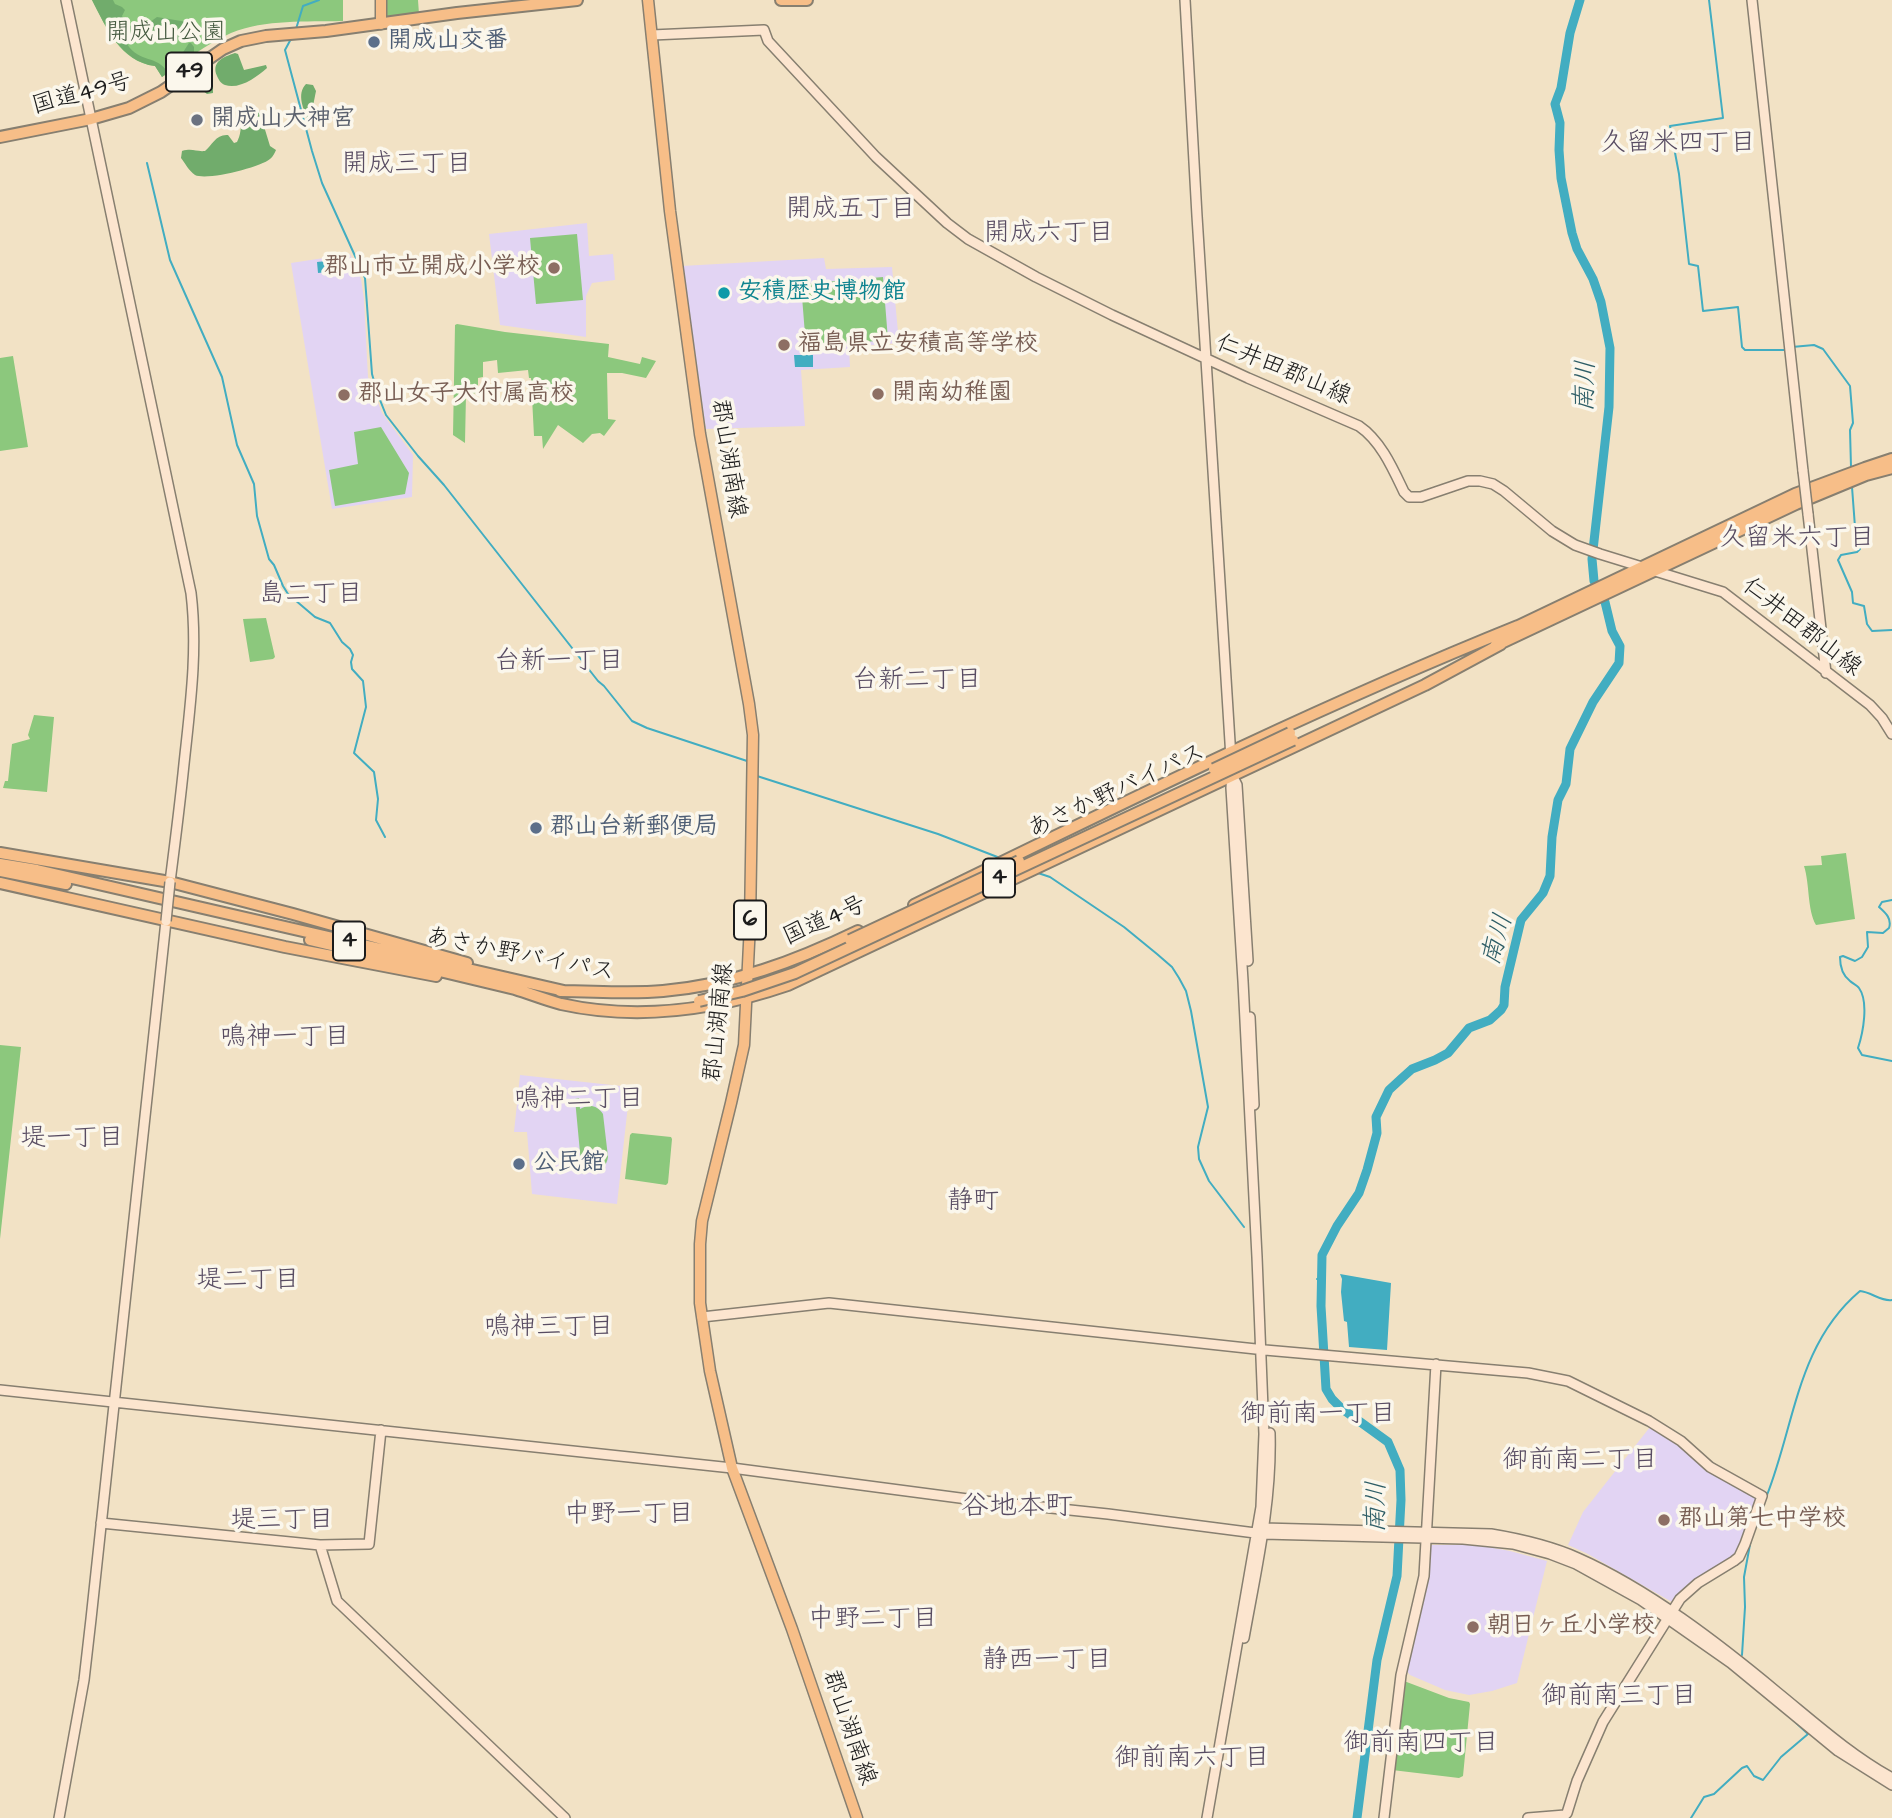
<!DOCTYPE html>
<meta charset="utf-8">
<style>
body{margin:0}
canvas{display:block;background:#f2e2c5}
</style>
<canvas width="1892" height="1818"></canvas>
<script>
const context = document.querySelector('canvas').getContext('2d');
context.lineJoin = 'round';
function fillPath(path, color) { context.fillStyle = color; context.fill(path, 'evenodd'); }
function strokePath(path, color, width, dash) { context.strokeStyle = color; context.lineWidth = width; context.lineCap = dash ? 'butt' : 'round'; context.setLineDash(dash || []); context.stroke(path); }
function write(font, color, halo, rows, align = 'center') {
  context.font = font + ' "Architects Daughter","Klee One",sans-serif'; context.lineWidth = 7; context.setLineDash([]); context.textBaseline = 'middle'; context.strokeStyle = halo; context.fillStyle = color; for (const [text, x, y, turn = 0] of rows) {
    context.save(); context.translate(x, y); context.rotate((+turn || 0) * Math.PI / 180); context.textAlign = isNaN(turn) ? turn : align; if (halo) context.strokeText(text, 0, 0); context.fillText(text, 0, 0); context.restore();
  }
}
fillPath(new Path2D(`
 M587,223L589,256L613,254L615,280L592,283L586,296V337L500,325L489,234Z
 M350,254L361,279L364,299L368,377L382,413L413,455L412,497L332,509L291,263Z
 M824,258L826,269L892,267L899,343L849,347L850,367L801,370L805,426L706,429L682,266Z
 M520,1075L630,1087L617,1204L532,1194L527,1132H514Z
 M1650,1427H1653L1668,1436L1705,1468L1732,1485L1756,1497L1757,1499L1741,1543L1734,1554L1730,1558L1688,1584L1672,1602L1588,1554L1568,1545L1583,1512Z
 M1432,1545H1477L1510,1551L1547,1561L1517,1683L1492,1691L1469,1695L1445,1690L1410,1675L1406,1670L1427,1585L1429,1547Z`), '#e2d4f3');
fillPath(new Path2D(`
 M92,0H343V21C306,22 266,19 231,33C206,44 184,62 162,77L155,66C120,62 106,27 92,0Z
 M383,0H418L419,14L387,19L383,17Z
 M577,234L583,300L536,304L530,238Z
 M883,277L888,340L806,347L801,284Z
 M457,324L505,332L609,344L608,357L640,364L642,357L656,361L646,378L622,373H607L608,419L616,420L604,436L600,433L592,434L583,443L558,425L543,449L542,436H534L531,378H529L528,370L498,373L497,360L483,362V377L478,378V393L466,394L465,443L453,435L455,325Z
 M13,356L28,447L0,451V358Z
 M381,427L409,473L405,494L335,506L329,470L358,464L354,432Z
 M266,618L275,657L273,659L250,662L243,619Z
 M34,715L54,717L47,792L3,788L5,781H8L12,744L30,739L28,735Z
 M1846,853L1855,919L1816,925C1807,909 1810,885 1804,866L1822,865L1821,856Z
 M0,1045L21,1047L0,1239Z
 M579,1098L580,1109C589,1104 597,1105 603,1114L608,1157C606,1169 597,1174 586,1169V1173L582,1174L575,1099Z
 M632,1133L671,1137L672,1139L668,1183L666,1185L625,1179L630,1135Z
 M1404,1681L1449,1698L1469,1702L1470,1704L1463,1776L1459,1778L1392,1770Z`), '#8cc87d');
fillPath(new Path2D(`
 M92,0H113L115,4L122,7L125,10L122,16C128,29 143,25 127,44C140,64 157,54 168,73L162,77L155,66C121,62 106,27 92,0Z
 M157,17L187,22L189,32L187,36C174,43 158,41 145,36L142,33L143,27Z
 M189,43H191L194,47V56L171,72L169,68L170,64L180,57Z
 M235,53L238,54L244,70L266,65L267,68C257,77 239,90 225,85C220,83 219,80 217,76C211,62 223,57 235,53Z
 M205,71L207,72L213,87V93L207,94L198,87L190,91H184L183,85L193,77Z
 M306,84L313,85L316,91L310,121H308C304,110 296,94 306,84Z
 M255,109L259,110L270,146L276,150C275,152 273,157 270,159C261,167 207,181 195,175C189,171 185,163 181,158L182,151C193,148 196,152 205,151C212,145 216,134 228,135L234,143L237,142C245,127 235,118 255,109Z`), '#71ac6c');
fillPath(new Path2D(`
 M336,260L337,271L318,273L317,262Z
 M794,355H813V367H795Z
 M1340,1274L1391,1283L1387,1350L1349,1347L1347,1322L1344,1321L1341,1292L1342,1279Z`), '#42adc1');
strokePath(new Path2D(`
 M1709,0L1723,118L1670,126L1679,174L1689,264L1698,266L1703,311L1738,307L1742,347L1745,350H1787
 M296,29L303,6L319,0
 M292,37L285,50L312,151L322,183L365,278L372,374L378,395L386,415L418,456L444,485L598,681L604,686L632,721L647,728L747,761L748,773
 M147,163L170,260L222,377L237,445L254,484L257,516L269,559L274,565L283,586L288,594L315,617L330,623L342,642L350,649L353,655L351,662L352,669L363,681L366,707L354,753L374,772L378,799L376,820L385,837
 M1792,347L1814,345L1823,349L1850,386L1853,423L1850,430L1851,467
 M1852,487L1855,527L1860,549L1857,552L1841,555L1838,560L1852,592L1853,603L1864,606L1867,624L1872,631L1892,630
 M757,776L938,834L1000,858
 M1038,873L1050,877L1124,927L1157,954L1172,967L1179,978L1186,991L1191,1011L1208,1107L1198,1147L1199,1159L1209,1181L1244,1227
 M1892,900L1882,902L1879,907C1886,913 1892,919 1889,928L1883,933L1867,932L1868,947L1862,957L1855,961L1843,956L1840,957C1840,967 1842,975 1850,981C1852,983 1858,986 1859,988C1869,1002 1863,1033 1858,1048L1862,1055L1892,1061
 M1317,1279L1320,1280
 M1767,1495C1795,1424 1797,1344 1860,1291C1871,1292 1882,1302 1892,1300
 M1742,1655L1745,1607L1744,1577L1751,1539
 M1691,1818L1704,1797L1714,1794L1742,1768L1747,1766L1754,1776L1763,1780L1781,1757L1808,1734L1793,1720`), '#42adc1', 2);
strokePath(new Path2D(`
 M1357,1818L1377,1660L1397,1576L1401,1500L1400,1470L1388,1442L1341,1408L1332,1399L1326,1389L1321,1306L1322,1255L1337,1226L1359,1193L1367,1170L1377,1133L1376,1117L1389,1090L1402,1078L1412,1069L1435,1060L1448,1053L1469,1028L1490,1020L1501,1010L1504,1005L1505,987L1521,920L1543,893L1550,876L1552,837L1558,800L1566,784L1570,749L1593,702L1619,663L1620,646L1612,631L1605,602L1594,581L1592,559L1609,407L1610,348L1601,302L1593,279L1577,249L1572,233L1561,178L1559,150L1560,123L1555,104L1561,88L1570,33L1580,0`), '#42adc1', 9);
const secondary = new Path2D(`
 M66,0L191,593C198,651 190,707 184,764C180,804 175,843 170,882
 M1185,0L1197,216L1231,758
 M1752,0L1803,471
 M652,35L764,30L768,41L876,157L947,223L968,239L1036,277L1112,315L1248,378L1359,426C1381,441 1393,469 1404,492L1409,497H1421L1468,481H1480L1493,484L1504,491L1552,531L1575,545L1600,554L1723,592L1870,705L1882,718L1892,734
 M1808,514L1826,673
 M1233,777L1237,785L1248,961
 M1250,1017L1254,1105
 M702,1317L829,1303L1265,1350L1528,1373L1568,1381L1649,1421L1681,1441L1710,1467L1762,1496L1745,1544L1739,1557L1734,1561L1698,1583L1680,1599L1603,1722L1577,1781L1567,1813L1565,1815L1528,1818
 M0,1390L732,1468L975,1500L1108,1514L1263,1534L1463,1539L1513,1544L1550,1554L1576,1564L1641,1600L1731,1663L1838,1751L1892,1785
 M101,1523L320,1545L369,1544L381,1430
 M1263,1528L1491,1534C1521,1539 1551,1546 1578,1558C1648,1589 1718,1643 1777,1692C1814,1722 1849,1754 1892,1778
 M320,1545L337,1601L565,1818
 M1244,1638C1256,1570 1272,1503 1270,1433
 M59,1818L84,1680L91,1619L166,921
 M1207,1818L1261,1507L1264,1434L1257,1257L1243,981L1231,788L1232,772
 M1384,1818L1401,1675L1424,1576L1436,1364`);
const primary = new Path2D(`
 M381,0V24
 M648,0L670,211L700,434L749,704L753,735L750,924L744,1045L731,1103L702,1221L700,1244V1303L710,1371L732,1468L792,1629L857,1818`);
const highway = new Path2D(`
 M781,0H807
 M0,137L91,119L129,108L161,92L223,49L241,41L266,36L326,31L457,13L577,0
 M1514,628L1795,494L1865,468L1892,459
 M1495,646L1796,504L1866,475L1892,468
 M0,853L170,882L293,914L467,963
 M0,864L37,870L564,991
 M0,871L66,884
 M0,883L285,947L436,976
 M914,905C1113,808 1312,709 1518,626
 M310,940L519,990
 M515,989C531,994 546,1000 561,1004C638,1021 715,1010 788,985L1425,685L1501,644
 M560,991C594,991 629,994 663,991C732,985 796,961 858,931`);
strokePath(secondary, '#877f70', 12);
strokePath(primary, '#877f70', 13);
strokePath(highway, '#877f70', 14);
strokePath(secondary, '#fce5cf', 9);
strokePath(primary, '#f7be88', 10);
strokePath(highway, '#f7be88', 10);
const secondaryBridge = new Path2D(`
 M1803,471L1808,514
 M166,921L170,882`);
const highwayBridge = new Path2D(`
 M1214,769L1290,733
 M850,940L1019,861
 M699,1001L742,991L795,973L1293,740`);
strokePath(secondaryBridge, '#877f70', 12, []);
strokePath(highwayBridge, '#877f70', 14, []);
strokePath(secondaryBridge, '#fce5cf', 9);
strokePath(highwayBridge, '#f7be88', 10);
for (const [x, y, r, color] of [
 [374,42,7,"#5c6f8a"],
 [197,120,7,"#6b7280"],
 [554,268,7,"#8d6e63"],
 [724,293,7,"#0f9aa8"],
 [784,345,7,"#8d6e63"],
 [878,394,7,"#8d6e63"],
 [344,395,7,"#8d6e63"],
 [536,828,7,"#5c6f8a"],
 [519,1164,7,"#5c6f8a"],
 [1664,1520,7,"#8d6e63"],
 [1473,1627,7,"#8d6e63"]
]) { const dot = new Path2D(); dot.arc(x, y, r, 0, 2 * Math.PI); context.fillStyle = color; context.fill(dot); strokePath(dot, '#fbf7ec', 2.5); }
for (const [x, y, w] of [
 [189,72,46],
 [999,878,32],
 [750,920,32],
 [349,941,32]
]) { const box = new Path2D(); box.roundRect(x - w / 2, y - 19.5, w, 39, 5); context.fillStyle = '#fbf7ec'; context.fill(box); strokePath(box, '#1c1c1c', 2); }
write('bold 23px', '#1c1c1c', null, [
 ["49",189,72],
 ["4",999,878],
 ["6",750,920],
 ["4",349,941]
]);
write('24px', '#43583e', '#fbf7ec', [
 ["開成山公園",166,34]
]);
write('bold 24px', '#4e5e75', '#fbf7ec', [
 ["開成山交番",388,42],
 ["郡山台新郵便局",550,828],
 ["公民館",533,1164]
], 'left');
write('24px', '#1c1c1c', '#fbf7ec', [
 ["国道49号",82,95,-15],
 ["仁井田郡山線",1283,371,23],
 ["郡山湖南線",727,459,81],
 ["仁井田郡山線",1801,628,38],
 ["あさか野バイパス",1117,792,-25],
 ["国道4号",825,922,-24],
 ["あさか野バイパス",520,956,11],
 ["郡山湖南線",720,1022,-84],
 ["郡山湖南線",848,1728,71]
]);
write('bold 24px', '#5b616d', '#fbf7ec', [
 ["開成山大神宮",211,120]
], 'left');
write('bold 24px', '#785e54', '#fbf7ec', [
 ["郡山市立開成小学校",540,268,"right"],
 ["福島県立安積高等学校",798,345],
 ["開南幼稚園",892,394],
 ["郡山女子大付属高校",358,395],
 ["郡山第七中学校",1678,1520],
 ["朝日ヶ丘小学校",1487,1627]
], 'left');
write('bold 24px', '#0d838f', '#fbf7ec', [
 ["安積歴史博物館",738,293]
], 'left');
write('26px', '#584c62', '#fbf7ec', [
 ["久留米四丁目",1678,145],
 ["開成三丁目",407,166],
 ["開成五丁目",851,211],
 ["開成六丁目",1049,235],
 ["久留米六丁目",1797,540],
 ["島二丁目",311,596],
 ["台新一丁目",559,663],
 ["台新二丁目",917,682],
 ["鳴神一丁目",285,1039],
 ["鳴神二丁目",579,1101],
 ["堤一丁目",72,1140],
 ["静町",973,1203],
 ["堤二丁目",248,1282],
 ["鳴神三丁目",549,1329],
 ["御前南一丁目",1318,1416],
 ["御前南二丁目",1580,1462],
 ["中野一丁目",629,1516],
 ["堤三丁目",282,1522],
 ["中野二丁目",873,1621],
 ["静西一丁目",1047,1662],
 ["御前南三丁目",1619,1698],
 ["御前南四丁目",1421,1745],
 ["御前南六丁目",1192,1760]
]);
write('italic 26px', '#2d5d66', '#fbf7ec', [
 ["南川",1587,386,-88],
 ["南川",1499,940,-74],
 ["南川",1378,1507,-89]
]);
write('28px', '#584c62', '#fbf7ec', [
 ["谷地本町",1017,1508]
]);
</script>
